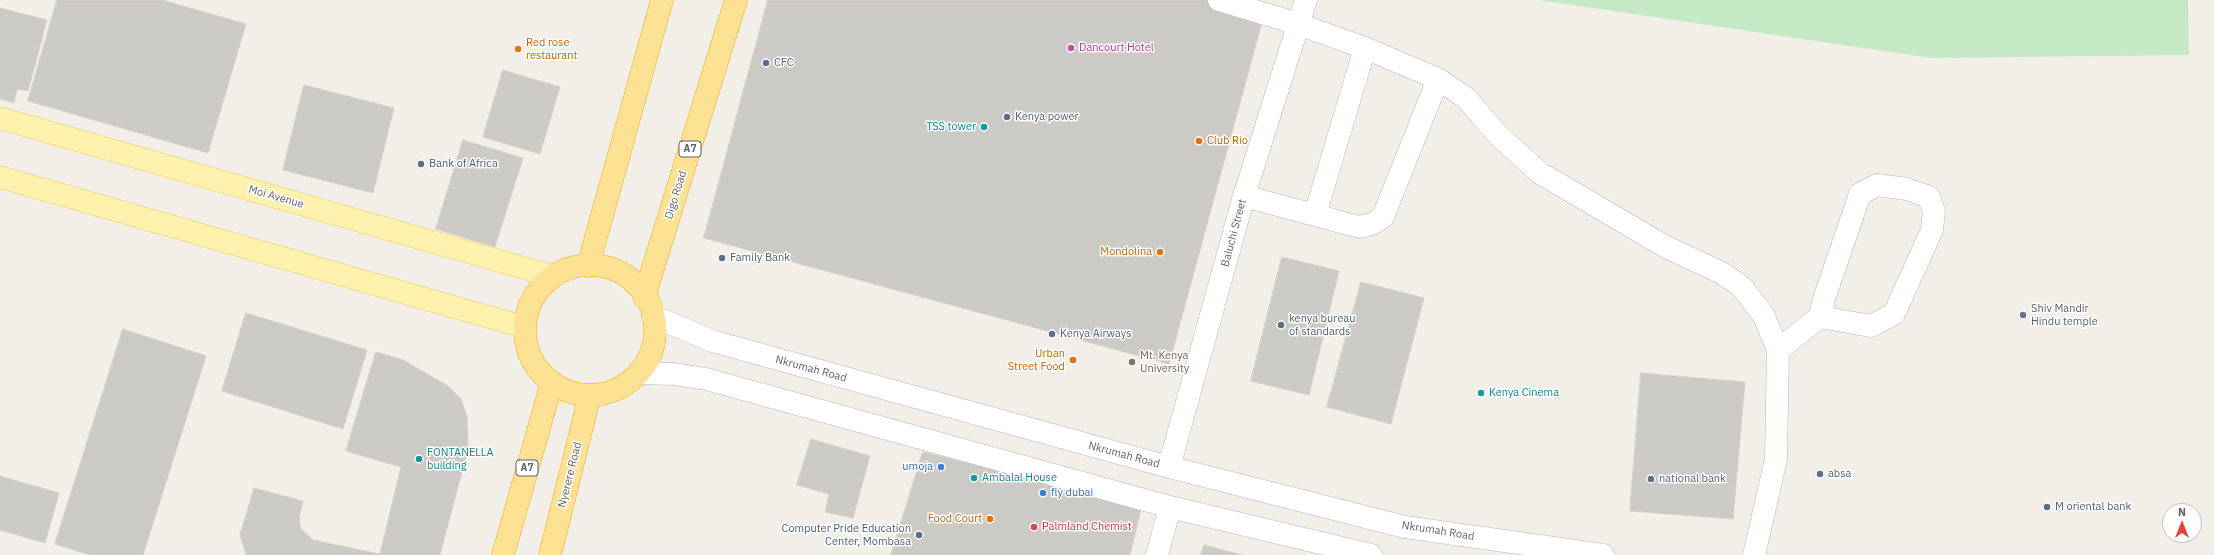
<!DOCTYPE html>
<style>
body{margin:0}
#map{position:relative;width:2214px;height:555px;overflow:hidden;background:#f1efe8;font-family:"IBM Plex Sans",sans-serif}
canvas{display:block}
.north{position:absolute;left:2162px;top:503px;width:40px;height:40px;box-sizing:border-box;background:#fff;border:1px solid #bfc1c3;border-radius:50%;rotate:0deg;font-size:11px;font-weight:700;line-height:16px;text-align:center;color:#5f6368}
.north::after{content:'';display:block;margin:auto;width:14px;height:18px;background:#ea4335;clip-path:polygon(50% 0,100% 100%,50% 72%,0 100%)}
</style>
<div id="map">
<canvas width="2214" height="555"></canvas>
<div class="north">N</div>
</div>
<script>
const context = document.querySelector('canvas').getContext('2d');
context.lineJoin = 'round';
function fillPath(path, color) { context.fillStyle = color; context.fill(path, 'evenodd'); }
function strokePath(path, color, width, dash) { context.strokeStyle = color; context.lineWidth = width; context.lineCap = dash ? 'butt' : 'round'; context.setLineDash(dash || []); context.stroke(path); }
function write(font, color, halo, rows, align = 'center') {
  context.font = font + ' "IBM Plex Sans",sans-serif'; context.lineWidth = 3; context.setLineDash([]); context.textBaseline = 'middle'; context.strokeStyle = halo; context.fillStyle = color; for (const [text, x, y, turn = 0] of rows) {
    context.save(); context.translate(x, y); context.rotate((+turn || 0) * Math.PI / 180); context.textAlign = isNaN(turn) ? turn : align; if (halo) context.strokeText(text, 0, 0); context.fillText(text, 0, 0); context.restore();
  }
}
fillPath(new Path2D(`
 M1539,0H2188L2189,55L1931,58Z`), '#c5e8c5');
const building = new Path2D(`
 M57,0H162L246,24L208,153L28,101Z
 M768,0H1207L1264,15L1169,364L704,238Z
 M0,8L47,20L28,91L17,89L14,103L0,99Z
 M503,70L560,87L540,154L483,137Z
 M304,85L394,108L373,193L283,170Z
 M463,140L523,158L495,247L436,229Z
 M1282,257L1339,271L1309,395L1251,381Z
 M1361,282L1424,298L1391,424L1327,407Z
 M246,313L367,350L343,429L222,391Z
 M123,329L206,356L143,555H90L55,544Z
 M376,352L403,360L448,386L461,399L467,417L468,449L440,555H246L240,535L254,488L303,501L299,517L301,529L313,540L380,554L401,467L346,451Z
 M1641,373L1745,382L1733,519L1630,511Z
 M811,439L870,456L853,518L825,512L829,494L797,485Z
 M923,452L1142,505L1130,555H891Z
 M0,476L59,493L45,543L0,530Z
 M1204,545L1242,555H1201Z`);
fillPath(building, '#cccac5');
strokePath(building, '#d6d1c6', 1);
const minor = new Path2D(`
 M1219,0L1298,24L1365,48L1438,79L1466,98L1498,135L1540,173L1666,247L1722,273L1742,287L1764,316L1778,350L1776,459L1754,555
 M1244,196L1359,227L1372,224L1383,217L1438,79
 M1315,215L1365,48
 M653,316L712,341L1169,467L1405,527L1603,555
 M1778,350L1820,317L1824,299L1860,194L1877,185L1907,189L1929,197L1934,211L1932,230L1894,314L1871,326L1820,317
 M640,373L674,374L706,379L1170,507L1371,555
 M1169,467L1244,196L1306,0
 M1157,555L1170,507`);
const major = new Path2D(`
 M0,118L552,276
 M0,177L524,327`);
const highway = new Path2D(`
 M525 330a65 65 0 1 1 130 0a65 65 0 1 1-130 0Z
 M588,266L662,0
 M644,297L736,0
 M503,555L552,382
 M550,555L590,395`);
strokePath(minor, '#b5b8bc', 23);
strokePath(major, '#f2c960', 23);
strokePath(highway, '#f9ab00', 23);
strokePath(minor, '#fff', 22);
strokePath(major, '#fff2af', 22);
strokePath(highway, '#fde293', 22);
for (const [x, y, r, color] of [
 [1071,48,4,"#d1479c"],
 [518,49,4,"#e8710a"],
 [766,63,4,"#5c6f8a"],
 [1007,117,4,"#5c6f8a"],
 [984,127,4,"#0f9aa8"],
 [1199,141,4,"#e8710a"],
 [421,164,4,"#5c6f8a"],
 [1160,252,4,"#e8710a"],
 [722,258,4,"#5c6f8a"],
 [2023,315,4,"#6b7280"],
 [1281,325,4,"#5c6f8a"],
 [1052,334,4,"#5c6f8a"],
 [1073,360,4,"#e8710a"],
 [1132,362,4,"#8d6e63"],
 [1481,393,4,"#0f9aa8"],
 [419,459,4,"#0f9aa8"],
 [941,467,4,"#3f7fe0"],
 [1820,474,4,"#5c6f8a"],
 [974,478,4,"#0f9aa8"],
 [1651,479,4,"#5c6f8a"],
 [1043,493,4,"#3f7fe0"],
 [2047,507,4,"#5c6f8a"],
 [990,519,4,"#e8710a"],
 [1034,527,4,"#e0444e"],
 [919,535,4,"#5c6f8a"]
]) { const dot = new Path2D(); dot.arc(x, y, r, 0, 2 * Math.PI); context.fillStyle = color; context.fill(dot); strokePath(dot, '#fff', 1.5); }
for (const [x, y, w] of [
 [690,149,22],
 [527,468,22]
]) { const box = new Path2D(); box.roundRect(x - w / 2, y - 8, w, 16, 3); context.fillStyle = '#fff'; context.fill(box); strokePath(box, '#5f6368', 1); }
write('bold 10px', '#5f6368', null, [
 ["A7",690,149],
 ["A7",527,468]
]);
write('11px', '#c56008', '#fff', [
 ["Red rose",526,43,"left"],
 ["restaurant",526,56,"left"],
 ["Club Rio",1207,141,"left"],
 ["Mondolina",1152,252],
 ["Urban",1065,354],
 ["Street Food",1065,367],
 ["Food Court",982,519]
], 'right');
write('11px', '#b23c85', '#fff', [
 ["Dancourt Hotel",1079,48]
], 'left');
write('11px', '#4e5e75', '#fff', [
 ["CFC",774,63],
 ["Kenya power",1015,117],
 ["Bank of Africa",429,164],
 ["Family Bank",730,258],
 ["kenya bureau",1289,319],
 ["of standards",1289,332],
 ["Kenya Airways",1060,334],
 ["absa",1828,474],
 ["national bank",1659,479],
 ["M oriental bank",2055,507],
 ["Computer Pride Education",911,529,"right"],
 ["Center, Mombasa",911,542,"right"]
], 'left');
write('11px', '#0d838f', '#fff', [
 ["TSS tower",976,127,"right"],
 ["Kenya Cinema",1489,393],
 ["FONTANELLA",427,453],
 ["building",427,466],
 ["Ambalal House",982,478]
], 'left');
write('11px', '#5f6368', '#fff', [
 ["Digo Road",676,195,-73],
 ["Moi Avenue",276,197,16],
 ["Baluchi Street",1234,233,-75],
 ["Nkrumah Road",811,369,15],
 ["Nkrumah Road",1124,455,15],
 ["Nyerere Road",570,475,-76],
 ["Nkrumah Road",1438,531,9]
]);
write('11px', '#5b616d', '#fff', [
 ["Shiv Mandir",2031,309],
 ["Hindu temple",2031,322]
], 'left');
write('11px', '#785e54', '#fff', [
 ["Mt. Kenya",1140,356],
 ["University",1140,369]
], 'left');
write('11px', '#366cbe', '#fff', [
 ["umoja",933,467],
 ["fly dubai",1051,493,"left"]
], 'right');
write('11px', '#be3a42', '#fff', [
 ["Palmland Chemist",1042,527]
], 'left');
</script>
